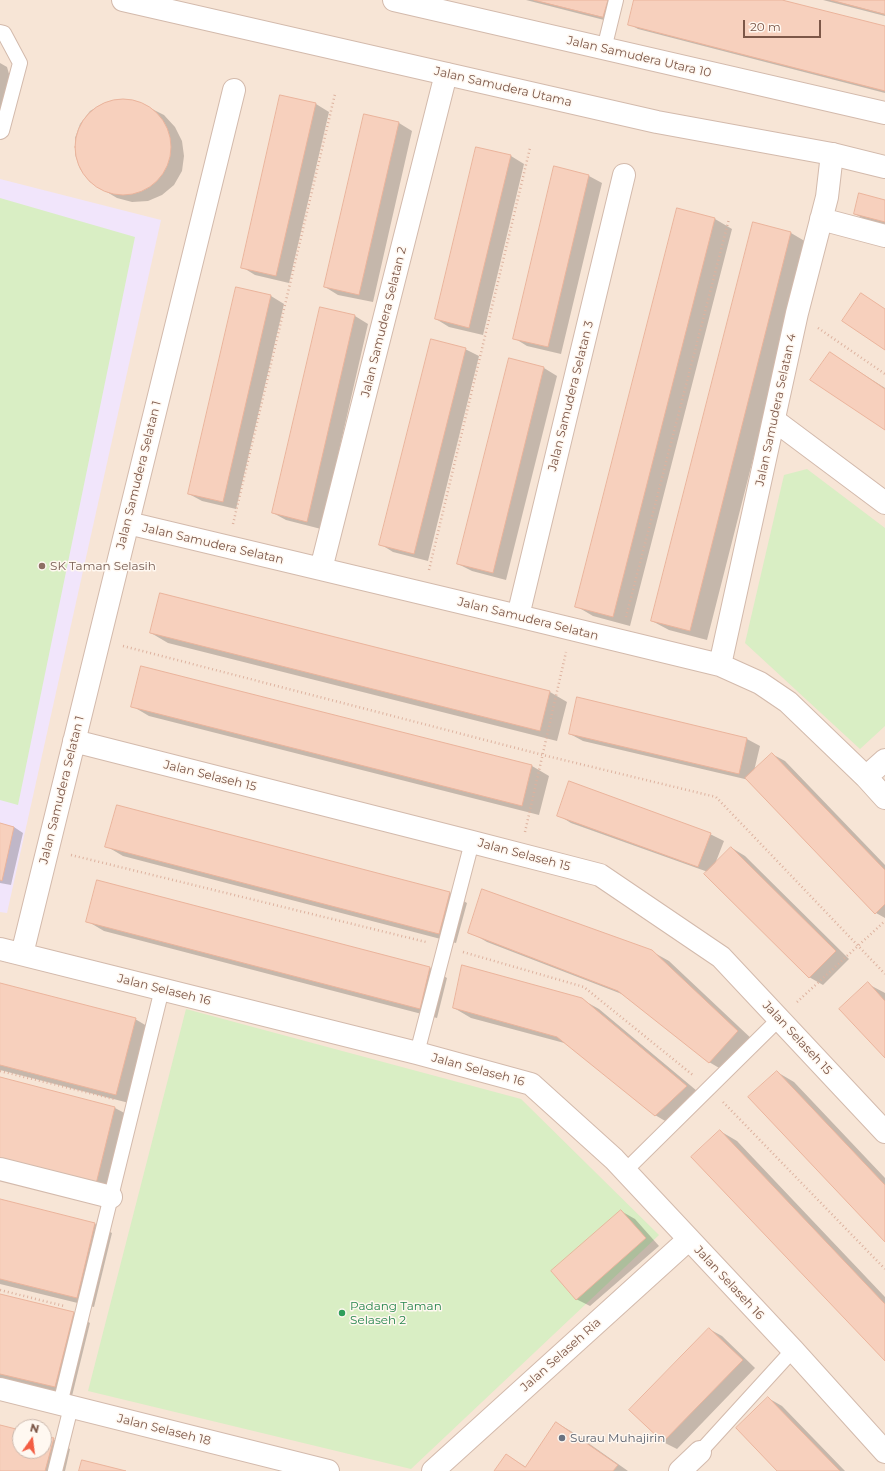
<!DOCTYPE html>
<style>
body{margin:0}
#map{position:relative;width:885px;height:1471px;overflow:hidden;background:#fef4e8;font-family:Montserrat,sans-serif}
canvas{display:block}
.north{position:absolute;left:12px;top:1419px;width:40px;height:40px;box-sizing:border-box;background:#fff8f1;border:1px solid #cbb8ad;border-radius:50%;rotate:14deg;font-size:11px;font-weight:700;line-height:16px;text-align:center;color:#7c5748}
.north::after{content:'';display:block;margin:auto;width:14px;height:18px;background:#f35d43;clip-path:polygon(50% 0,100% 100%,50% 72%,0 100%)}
.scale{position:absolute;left:743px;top:20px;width:78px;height:18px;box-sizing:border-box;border:2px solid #7c5748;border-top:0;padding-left:5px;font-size:12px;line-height:14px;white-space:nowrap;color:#7c5748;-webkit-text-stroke:3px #fff8f1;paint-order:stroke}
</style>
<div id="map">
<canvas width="885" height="1471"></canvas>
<div class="north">N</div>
<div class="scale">20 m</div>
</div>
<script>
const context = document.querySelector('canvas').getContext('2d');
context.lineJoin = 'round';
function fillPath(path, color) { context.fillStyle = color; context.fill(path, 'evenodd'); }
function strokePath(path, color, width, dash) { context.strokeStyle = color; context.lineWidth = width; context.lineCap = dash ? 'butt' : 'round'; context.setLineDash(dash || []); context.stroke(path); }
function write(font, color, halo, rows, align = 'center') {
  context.font = font + ' Montserrat,sans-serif'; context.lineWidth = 3; context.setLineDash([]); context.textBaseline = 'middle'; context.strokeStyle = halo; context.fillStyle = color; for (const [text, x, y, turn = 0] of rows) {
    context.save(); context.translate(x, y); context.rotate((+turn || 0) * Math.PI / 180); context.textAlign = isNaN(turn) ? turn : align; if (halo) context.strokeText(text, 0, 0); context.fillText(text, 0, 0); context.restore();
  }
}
fillPath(new Path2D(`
 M0,0H885V1471H0ZM20,1427H44V1451H20Z`), '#f7e5d6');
fillPath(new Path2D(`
 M0,179L161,220L7,913L0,912Z`), '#f1e5fb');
fillPath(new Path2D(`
 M0,198L135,237L18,805L0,800Z
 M807,469L885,528V726L860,749L745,643L784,475Z
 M186,1009L521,1099L659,1235L411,1469L88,1391Z`), '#d9eec4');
fillPath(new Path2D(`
 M526,0H618L612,22Z
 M636,0H778L885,28V93L638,29L629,24Z
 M823,0H885V16Z
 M0,63L7,67L14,91L0,129Z
 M281,96L316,104L329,112L289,283L255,275L242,267Z
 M120,99L136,101L164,115L175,127L182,141L184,156L182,171L174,185L162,195L148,201L132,202L117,198L90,182L80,169L75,154V138L80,124L90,111L104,103Z
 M365,115L399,123L412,131L373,302L338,295L325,287Z
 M477,148L511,156L524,164L483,335L449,327L436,319Z
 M555,167L589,176L602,183L561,354L527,346L514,338Z
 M885,201V224L864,219L855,214Z
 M715,219L732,229L630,626L593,616L576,606Z
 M753,224L791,233L808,243L707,640L669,630L652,621Z
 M237,289L271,296L284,304L236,509L202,501L189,494Z
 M355,316L368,324L321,529L286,520L273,513Z
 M465,349L479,356L428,561L393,552L380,544Z
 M830,353L885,388V429Z
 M544,368L557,376L506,580L472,571L458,564Z
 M161,594L550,692L567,702L557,741L168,643L151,633Z
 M578,699L747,739L760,746L754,771L772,754L785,761L885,865V918L876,913L749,780L583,741L570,734Z
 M132,706L532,766L549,776L539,815L149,716Z
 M558,815L710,834L724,841L715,864L732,848L745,856L849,959L823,985L809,977L708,872L571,823Z
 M0,824L14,827L23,833L11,885L0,883Z
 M106,846L450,893L467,903L456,943L123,856Z
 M98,881L430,968L447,978L437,1018L104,931L87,921Z
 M470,932L651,951L669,961L755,1042L726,1072L709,1062L627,996L487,942Z
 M0,984L135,1019L152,1029L133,1104L0,1070Z
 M868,984L885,993V1056Z
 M581,999L599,1009L703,1096L672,1125L655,1115L568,1044L471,1018L454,1008Z
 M777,1072L794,1082L885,1178V1240Z
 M0,1078L115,1108L132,1117L113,1193L0,1164Z
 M720,1131L737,1141L885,1297V1359Z
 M0,1201L95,1224L112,1233L94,1307L0,1284Z
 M621,1211L635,1219L659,1246L590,1306L576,1299Z
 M0,1295L73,1313L90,1323L72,1396L0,1379Z
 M709,1329L722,1336L755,1368L677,1449L663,1442L631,1410Z
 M768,1398L782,1406L845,1471H778Z
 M557,1423L574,1433L628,1471H495L506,1455L526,1467Z
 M0,1426L20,1431V1451H44V1437L53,1439L70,1449L65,1471H0Z`), '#0003');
const building = new Path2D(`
 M534,0H608L603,17Z
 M634,0H782L885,26V91L628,25Z
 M831,0H885V14Z
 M280,95L316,103L276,276L241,268Z
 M75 147a48 48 0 1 1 96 0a48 48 0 1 1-96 0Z
 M364,114L399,122L359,295L324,287Z
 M476,147L511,155L469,328L435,319Z
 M554,166L589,175L548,347L513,339Z
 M859,193L885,200V222L854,214Z
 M677,208L715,218L613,617L575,607Z
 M753,222L791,232L690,631L651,621Z
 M236,287L271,295L223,502L188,494Z
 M861,293L885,309V350L842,321Z
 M320,307L355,315L307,522L272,513Z
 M431,339L466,348L414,554L379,545Z
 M830,352L885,389V430L810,380Z
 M509,358L544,367L493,573L457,564Z
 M160,593L550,691L540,731L150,633Z
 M141,666L532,765L522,806L131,707Z
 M577,697L747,738L739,774L569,734Z
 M772,753L885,870V904L875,914L745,778Z
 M569,781L711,833L698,867L557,816Z
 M117,805L450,892L439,934L105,847Z
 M0,823L14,827L2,881L0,880Z
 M731,847L836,951L809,978L704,874Z
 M97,880L430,967L420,1009L86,922Z
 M482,889L652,950L738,1031L709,1063L618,991L468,933Z
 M462,965L582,998L687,1086L655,1116L557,1037L453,1008Z
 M868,982L885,1001V1058L839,1009Z
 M0,983L136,1018L116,1095L0,1065Z
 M777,1071L885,1185V1242L748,1097Z
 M0,1077L115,1107L96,1184L0,1159Z
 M720,1130L885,1304V1361L691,1157Z
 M0,1199L95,1223L77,1298L0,1279Z
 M621,1210L646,1238L576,1300L551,1271Z
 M0,1294L74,1312L55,1387L0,1374Z
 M709,1328L743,1360L663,1442L629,1410Z
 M768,1397L840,1471H777L736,1428Z
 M556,1422L618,1465L613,1471H494L506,1454L525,1467Z
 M0,1425L20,1430V1451H44V1436L54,1438L45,1471H0Z
 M82,1460L126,1471H79Z`);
fillPath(building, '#f7d0bd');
strokePath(building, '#ebb49c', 1);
const service = new Path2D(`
 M0,32L4,33L20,63L2,131L0,132
 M604,49L616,0
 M417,1053L472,842
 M625,1171L779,1019
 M60,1404L162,989
 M700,1452L793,1350
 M55,1471L71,1407`);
const minor = new Path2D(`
 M394,0L885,113
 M821,219L885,236
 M774,420L885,503
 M128,523L518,616L720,665L760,683L788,702L866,777L885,798
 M321,569L446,74
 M518,616L624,175
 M720,665L797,313L827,197L832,154
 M74,741L472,842L600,875L721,957L885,1132
 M866,777L885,760
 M0,949L417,1053L531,1084L614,1159L793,1350L885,1452
 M22,954L234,90
 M0,1169L111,1197
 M0,1389L328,1471
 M433,1471L688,1240
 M680,1471L700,1452`);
const tertiary = new Path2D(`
 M123,0L657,122L832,154L885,167`);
strokePath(service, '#d3baac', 16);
strokePath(minor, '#d3baac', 24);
strokePath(tertiary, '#d3baac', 24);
strokePath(new Path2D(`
 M818,328L885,374
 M233,524L335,94
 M429,570L530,148
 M626,617L729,219
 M123,646L543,755L716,797L885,974
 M525,832L566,652
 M71,855L426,942
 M463,952L584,987L694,1076
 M797,1002L885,921
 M0,1071L114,1099
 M723,1102L885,1269
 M0,1290L64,1306`), '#ddb29f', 2.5, [1, 3]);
strokePath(service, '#fff', 14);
strokePath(minor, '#fff', 22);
strokePath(tertiary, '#fff', 22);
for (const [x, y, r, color] of [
 [42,566,4,"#8d6e63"],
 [342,1313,4,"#2e9e5b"],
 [562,1438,4,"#6b7280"]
]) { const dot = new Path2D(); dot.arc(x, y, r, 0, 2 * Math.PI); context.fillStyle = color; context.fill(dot); strokePath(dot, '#fff8f1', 1.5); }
write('12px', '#7c5748', '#fff8f1', [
 ["Jalan Samudera Utara 10",639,57,13],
 ["Jalan Samudera Utama",503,87,13],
 ["Jalan Samudera Selatan 2",384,322,-76],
 ["Jalan Samudera Selatan 3",571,396,-76],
 ["Jalan Samudera Selatan 4",776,410,-78],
 ["Jalan Samudera Selatan 1",139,475,-76],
 ["Jalan Samudera Selatan",213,544,13],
 ["Jalan Samudera Selatan",528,619,14],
 ["Jalan Selaseh 15",210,776,14],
 ["Jalan Samudera Selatan 1",62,790,-76],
 ["Jalan Selaseh 15",524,855,15],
 ["Jalan Selaseh 16",164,990,14],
 ["Jalan Selaseh 15",797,1038,47],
 ["Jalan Selaseh 16",478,1070,15],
 ["Jalan Selaseh 16",729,1283,47],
 ["Jalan Selaseh Ria",561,1355,-42],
 ["Jalan Selaseh 18",164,1430,14]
]);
write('12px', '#785e54', '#fff8f1', [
 ["SK Taman Selasih",50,566]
], 'left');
write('12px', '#27864d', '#fff8f1', [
 ["Padang Taman",350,1306],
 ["Selaseh 2",350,1320]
], 'left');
write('12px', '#5b616d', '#fff8f1', [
 ["Surau Muhajirin",570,1438]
], 'left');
</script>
